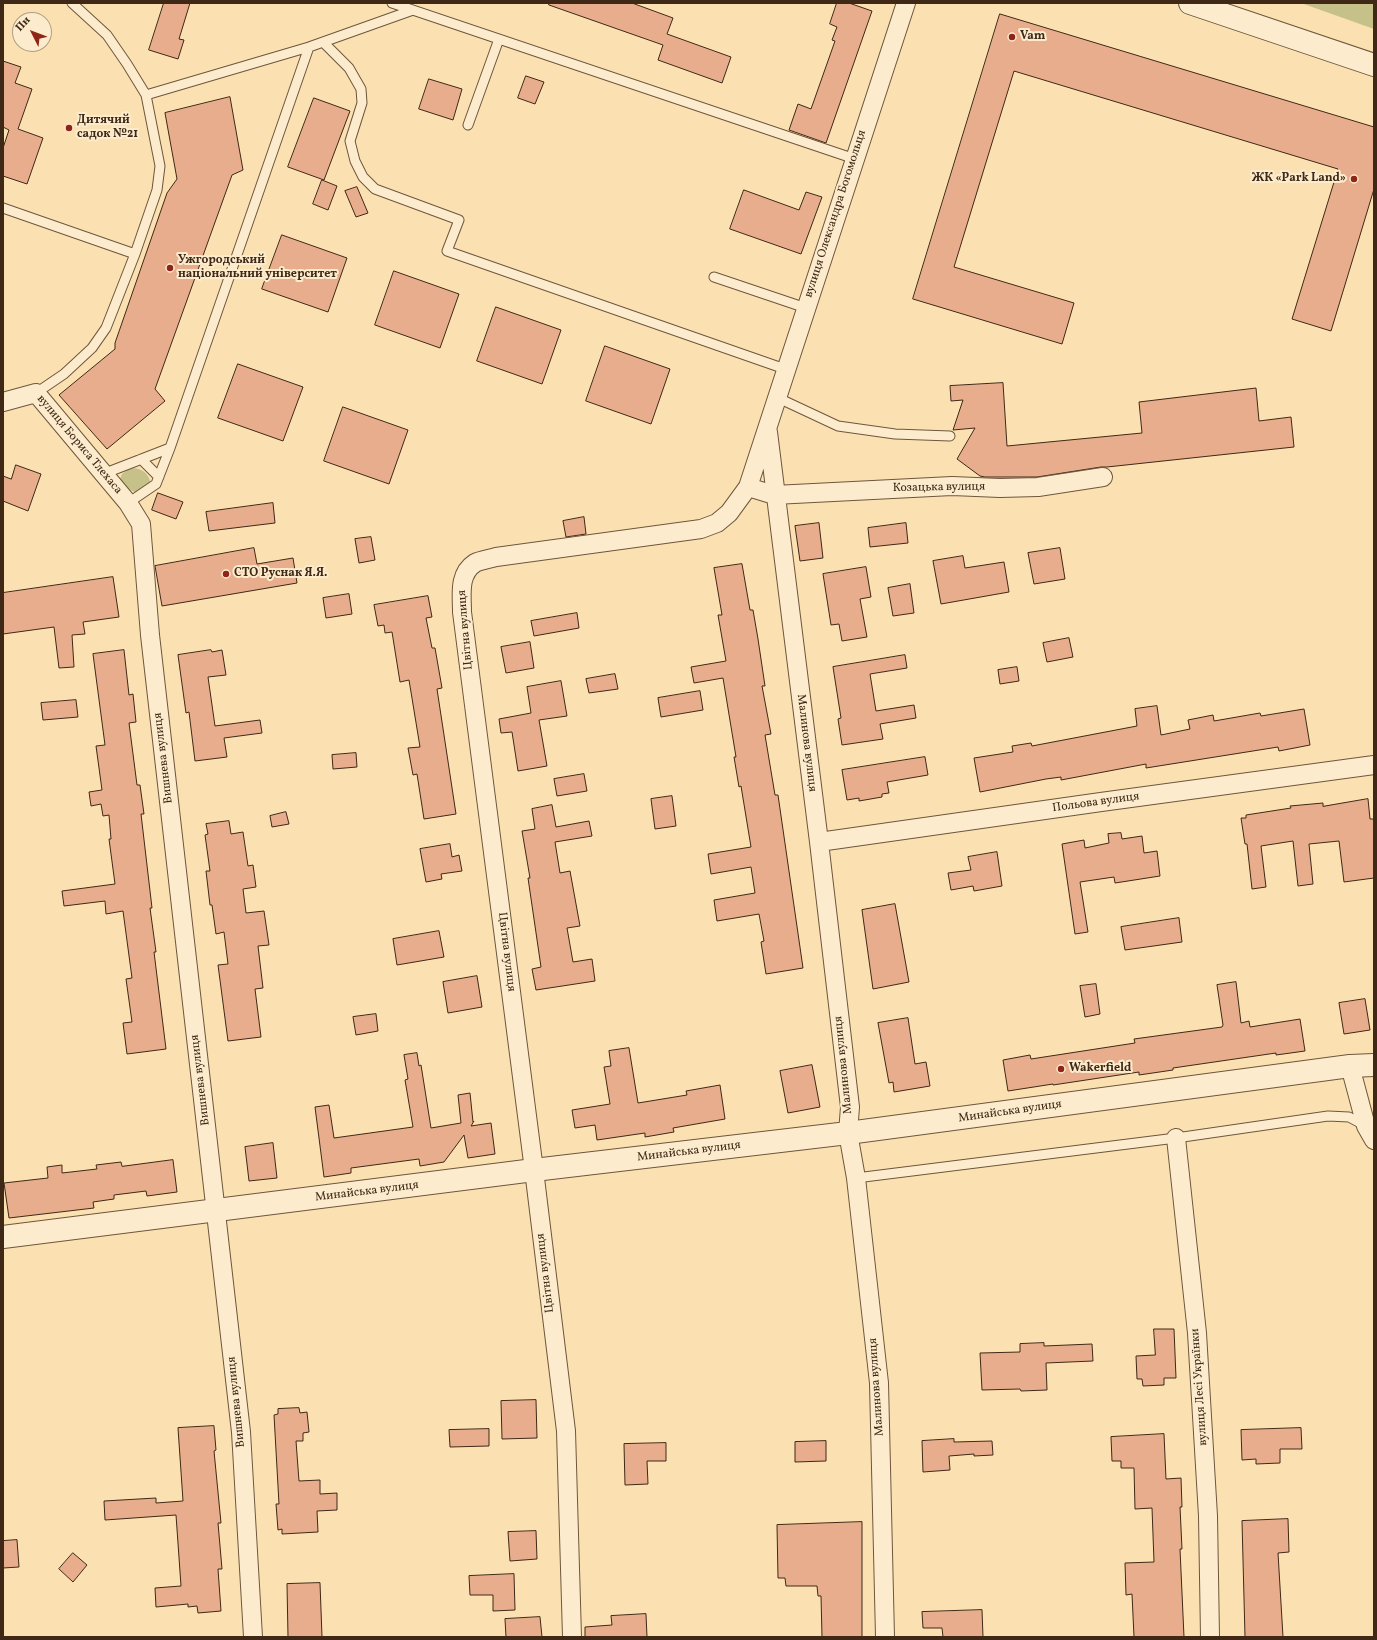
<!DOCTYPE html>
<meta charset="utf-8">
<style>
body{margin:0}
#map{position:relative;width:1377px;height:1640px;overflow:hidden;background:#fbe1b2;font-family:Vollkorn,serif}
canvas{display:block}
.frame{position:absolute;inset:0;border:4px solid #3f2816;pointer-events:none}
.north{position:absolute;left:12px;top:12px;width:40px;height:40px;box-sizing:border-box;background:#fceccd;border:1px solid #b09e84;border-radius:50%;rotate:312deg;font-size:11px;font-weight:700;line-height:16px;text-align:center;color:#3f2816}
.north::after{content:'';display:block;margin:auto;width:14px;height:18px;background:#8f2418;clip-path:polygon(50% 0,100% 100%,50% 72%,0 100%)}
</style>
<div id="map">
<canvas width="1377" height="1640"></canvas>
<div class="frame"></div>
<div class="north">Пн</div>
</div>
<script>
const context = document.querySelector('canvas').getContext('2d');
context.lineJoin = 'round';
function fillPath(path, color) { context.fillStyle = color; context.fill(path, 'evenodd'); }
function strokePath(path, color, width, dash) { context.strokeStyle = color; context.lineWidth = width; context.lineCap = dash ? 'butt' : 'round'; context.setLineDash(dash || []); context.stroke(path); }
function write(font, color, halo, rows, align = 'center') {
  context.font = font + ' Vollkorn,serif'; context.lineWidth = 4; context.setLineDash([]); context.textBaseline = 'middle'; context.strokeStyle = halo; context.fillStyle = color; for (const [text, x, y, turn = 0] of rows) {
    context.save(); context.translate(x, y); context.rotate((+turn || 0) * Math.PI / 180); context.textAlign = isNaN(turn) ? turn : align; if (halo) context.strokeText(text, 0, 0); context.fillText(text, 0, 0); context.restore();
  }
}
fillPath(new Path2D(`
 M1301,3H1374V29Z
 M130,468C142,468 148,472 151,484L136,493L129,489L120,479L122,474Z`), '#c5c188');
const building = new Path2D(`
 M164,3H190L179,39L184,40L178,59L149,50Z
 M549,3H632L673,18L667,34L731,57L722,83L658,60L663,45L549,5Z
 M837,3H849L872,11L826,143L789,130L798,104L811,109L835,41L832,40L837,27L830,24Z
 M1000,14L1374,127V189L1331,331L1292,319L1338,169L1014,71L954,267L1074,303L1062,344L913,299Z
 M3,61L21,67L15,83L32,89L18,129L43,138L27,184L3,176V148L9,130L3,127Z
 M526,76L544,82L535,104L518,98Z
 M429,79L462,89L453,120L419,109Z
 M230,97L243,170L232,175L155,389L165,401L107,449L59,395L115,349V343L167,193L177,179L165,113Z
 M314,98L350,111L324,180L288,167Z
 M322,180L337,186L328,210L313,204Z
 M357,187L368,213L356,217L345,191Z
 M744,190L799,210L806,192L822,197L801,254L730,229Z
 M282,235L347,258L328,312L262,289Z
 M394,271L459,294L440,348L375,325Z
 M496,307L561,330L542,384L477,361Z
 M605,346L670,369L651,424L586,401Z
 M238,364L303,387L283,441L218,418Z
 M1003,383L1007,446L1142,433L1139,402L1256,388L1259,421L1291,417L1294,447L1107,467H1101L1037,477H985L980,476L957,459L975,428L953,430L963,400L951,401L950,386Z
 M343,407L408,430L389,484L324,461Z
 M16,465L41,474L28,511L3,501V476L11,479Z
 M158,493L183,502L176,519L152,510Z
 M273,503L275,523L209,531L206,512Z
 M584,517L586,534L566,537L563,521Z
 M819,523L823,558L800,561L795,526Z
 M906,523L908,543L870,547L868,528Z
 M371,537L375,560L359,563L355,539Z
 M254,548L257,564L293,558L297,583L162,606L155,566Z
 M1060,548L1065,579L1034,584L1028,553Z
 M963,556L965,568L1004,562L1009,592L941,604L933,561Z
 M742,564L750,610H753L758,639L765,686H762L771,734L765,735L775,795H778L803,968L766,974L761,942L764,941L759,914L717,921L714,900L755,893L751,867L711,874L708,854L751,847L741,786L739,787L734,757H736L723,678L694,683L691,667L726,661L718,615H722L714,568Z
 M866,567L871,597L860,599L867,637L842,641L839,624L831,625L823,574Z
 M113,577L119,617L83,622L85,634L72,635L74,667L59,668L54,627L3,634V593Z
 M910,584L914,613L893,616L888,588Z
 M349,594L352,614L326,618L323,598Z
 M428,596L432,617L426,618L432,648H435L442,688L437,689L456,814L424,819L417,774L413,775L408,748L420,747L409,680L400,682L392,632L385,633L384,625L378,626L374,605Z
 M577,613L579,628L534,636L531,621Z
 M1069,638L1073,657L1047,662L1043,643Z
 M530,642L534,668L506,673L501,647Z
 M124,650L129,695L133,694L136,722L129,723L137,785H140L144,814H141L152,908H150L156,952H154L166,1049L127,1054L123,1023L132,1022L126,979L132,978L123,911L106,914L105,901L64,906L62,891L115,884L109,839H111L109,815L103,816L101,804L91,806L89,792L102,790L96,746L105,745L93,654Z
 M211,650L212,652L222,650L226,675L208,677L215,726L260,720L262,733L224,738L227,757L195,761L189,712L186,713L178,655Z
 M905,655L907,668L870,674L876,711L914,705L916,718L880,724L883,739L842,745L838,719L841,718L833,667Z
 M1017,667L1019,681L1000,684L998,670Z
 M615,674L618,689L589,693L586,679Z
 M561,681L567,716L539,720L547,766L518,771L512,732L501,733L499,719L531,713L527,687Z
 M700,691L703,710L661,717L658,698Z
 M76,700L78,717L43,720L41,703Z
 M1157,706L1161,735L1190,729L1188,720L1213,715L1214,721L1260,713L1261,716L1304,709L1310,745L1279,751L1278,747L1146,768V764L1061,780V777L1046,779L980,792L974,758L1013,752L1012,746L1031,743L1032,746L1137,726L1135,709Z
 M356,753L357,767L333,769L332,755Z
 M925,757L928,775L887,782L889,793L882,794V797L859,801V798L847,800L842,770Z
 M584,774L587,791L557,796L554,779Z
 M672,796L676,826L655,829L651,799Z
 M1368,799L1370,819H1374V878L1344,882L1339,841L1309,844L1313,884L1298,886L1293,841L1261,846L1266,887L1252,889L1247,844H1245L1241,818H1246V815L1291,808L1290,806L1323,803V806Z
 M552,805L556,827L589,821L592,836L555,842L560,873L570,871L580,926L567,928L573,962L592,959L595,981L536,990L532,969L541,967L528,878H530L522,831L535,829L532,809Z
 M286,812L289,824L272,827L270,816Z
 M229,821L231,834L243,832L248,866L253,865L256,887L243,889L246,913L264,911L269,945L258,946L263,988L255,989L261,1037L228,1041L218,965L228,964L224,932L216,934L212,905H210L206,871H210L205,835L208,834L206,824Z
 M1121,833L1122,839L1142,836L1144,853L1157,851L1160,876L1115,883L1114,877L1080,882L1088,932L1075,934L1062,844L1084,840L1085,848L1109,843L1108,834Z
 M450,844L452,857L459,855L462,871L441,874L442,879L426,882L420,849Z
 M997,852L1002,886L974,891L973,886L951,890L948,873L971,870L968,857Z
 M895,904L909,982L873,989L862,910Z
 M1179,918L1182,942L1125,950L1121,927Z
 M439,931L444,957L397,965L393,939Z
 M477,976L482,1007L448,1013L443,982Z
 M1236,982L1241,1023L1249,1021L1250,1027L1300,1019L1305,1051L1276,1055V1053L1173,1068V1070L1139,1075V1072L1053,1085V1084L1008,1091L1003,1060L1030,1055L1031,1059L1135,1043L1134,1039L1222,1027L1223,1025L1217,985Z
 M1096,984L1100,1014L1085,1017L1080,986Z
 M1365,999L1370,1030L1344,1034L1339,1003Z
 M376,1014L378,1031L356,1035L353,1017Z
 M908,1018L915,1064L926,1062L930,1086L894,1092L893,1082L889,1083L878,1023Z
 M629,1048L638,1103L687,1095L686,1091L720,1085L725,1119L673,1128L674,1132L645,1137V1133L597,1140L595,1125L575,1128L572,1110L610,1104L604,1067L611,1066L609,1051Z
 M417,1053L419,1066L421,1065L431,1128L461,1123L458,1095L470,1093L473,1122L474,1121L471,1126L491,1123L495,1154L468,1158L464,1135L444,1162L420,1166L419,1159L351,1168V1173L324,1177L315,1107L329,1105L334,1138L413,1127L405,1080L408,1079L404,1055Z
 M812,1065L820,1107L788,1113L780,1071Z
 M273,1143L277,1178L249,1181L245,1147Z
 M173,1160L177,1192L147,1196L146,1191L114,1195V1199L93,1202L94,1208L9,1218L4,1183L48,1178L47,1167L62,1165V1173L97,1169L96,1165L121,1162L122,1166Z
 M1154,1329H1174L1176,1378H1164V1385L1143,1386L1142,1379H1137L1136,1356L1155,1355Z
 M1044,1343V1346L1092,1344L1093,1361L1046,1363L1047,1390L1021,1391L1020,1389L982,1390L980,1353L1020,1352V1344Z
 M536,1400L537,1438L502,1439L501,1401Z
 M299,1408L300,1413L307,1412L309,1432L303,1433V1441H296L299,1481L320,1480V1494L337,1493V1510L317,1511L318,1532L282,1534V1529L278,1530L276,1504H279L274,1415L278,1414V1409Z
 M214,1426L216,1450L214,1451L221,1523H218L222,1569H218L221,1611L198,1613L197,1606L188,1607V1604L156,1607L155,1588L181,1586L176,1515L105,1520L104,1501L156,1498V1503L183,1501L178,1428Z
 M1301,1428L1302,1449H1280V1463L1256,1464V1459L1242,1460L1241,1430Z
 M489,1429V1446L450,1447L449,1430Z
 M1164,1434L1166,1479L1181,1478L1182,1507H1180L1182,1549H1180L1184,1637H1134L1132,1594L1126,1595L1125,1563L1154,1562L1152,1508L1135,1509L1134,1468H1121V1461H1112L1111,1437Z
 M954,1439V1442L992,1441L993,1455L974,1456V1454L949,1456L950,1470L923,1472L922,1441Z
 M826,1441V1461L795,1462V1442Z
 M666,1443V1461H647L648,1484L625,1485L624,1444Z
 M1288,1519L1289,1552L1278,1553L1283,1637H1245L1242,1521Z
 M862,1522V1637H822L821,1596H818L817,1586H786L785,1578H778L777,1525Z
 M536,1531L537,1559L510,1561L508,1532Z
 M17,1540L19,1567L3,1568V1541Z
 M73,1553L87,1565L73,1582L59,1569Z
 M514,1574L515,1610L493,1611V1595H470L469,1576Z
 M320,1583L322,1637H288L287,1584Z
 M982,1610L983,1637H943L942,1628H923L922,1612Z
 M646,1614L647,1637H585V1627L612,1625L611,1616Z
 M540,1617L542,1637H506L505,1619Z`);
fillPath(building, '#e8ad8d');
strokePath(building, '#3f2816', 1);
const service = new Path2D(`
 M392,3L855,159
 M323,42L349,68L361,89L362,103L350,141L355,161L363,177L375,189L459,220L447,251L785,369
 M146,95L309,47L413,10
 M468,125L499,39
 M3,208L135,254
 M714,277L806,308
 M36,393L64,374L92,348L106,328L135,254L157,190L160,166L146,95L127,64L107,35L72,3
 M776,397L838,426L895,434L950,436
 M141,459L159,477
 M103,474L170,448
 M128,503L156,484L170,448L309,47
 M856,1178L1176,1138L1328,1116L1349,1117L1366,1126`);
const minor = new Path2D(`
 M3,402L36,393L128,503L141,524L150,635L241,1432L253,1637
 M768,432L819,842L850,1107L848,1133L856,1178L879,1383L885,1637
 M748,487L774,495L952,486L1000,488L1038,487L1103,477
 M819,842L1101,802L1374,765
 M1350,1066L1366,1126L1374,1140
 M1176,1138L1197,1333L1208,1516L1210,1637
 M572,1637L566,1431L534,1170L462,612C462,595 458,574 475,563C481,560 490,559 496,557L701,529L717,523L729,513L748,487L906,3`);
const tertiary = new Path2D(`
 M1190,3L1374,65
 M3,1237L534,1170L848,1133L1350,1066L1374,1065`);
strokePath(service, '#6e563d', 11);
strokePath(minor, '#6e563d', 20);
strokePath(tertiary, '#6e563d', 24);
strokePath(service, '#fceccd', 9);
strokePath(minor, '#fceccd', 18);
strokePath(tertiary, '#fceccd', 22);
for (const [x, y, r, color] of [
 [1012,37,4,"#8f2418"],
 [69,128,4,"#8f2418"],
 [1354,179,4,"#8f2418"],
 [170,268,4,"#8f2418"],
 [226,574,4,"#8f2418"],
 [1061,1069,4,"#8f2418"]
]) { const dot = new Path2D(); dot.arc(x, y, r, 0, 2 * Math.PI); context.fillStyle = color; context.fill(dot); strokePath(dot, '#fceccd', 1.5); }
write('bold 12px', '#3f2816', '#fceccd', [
 ["Vam",1020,37],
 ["Дитячий",77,121],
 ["садок №21",77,135],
 ["ЖК «Park Land»",1346,179,"right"],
 ["Ужгородський",178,261],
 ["національний університет",178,275],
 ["СТО Руснак Я.Я.",234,574],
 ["Wakerfield",1069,1069]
], 'left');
write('12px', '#3f2816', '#fceccd', [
 ["вулиця Олександра Богомольця",836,214,-72],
 ["вулиця Бориса Тлехаса",79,445,50],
 ["Козацька вулиця",939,488,-1],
 ["Цвітна вулиця",466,630,-95],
 ["Малинова вулиця",806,743,83],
 ["Вишнева вулиця",164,758,-97],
 ["Польова вулиця",1096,803,-8],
 ["Цвітна вулиця",506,952,83],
 ["Малинова вулиця",844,1065,-96],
 ["Вишнева вулиця",201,1080,-97],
 ["Минайська вулиця",1010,1112,-8],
 ["Минайська вулиця",689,1152,-7],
 ["Минайська вулиця",367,1192,-7],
 ["Цвітна вулиця",546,1273,-97],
 ["Малинова вулиця",877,1387,-94],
 ["вулиця Лесі Українки",1200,1387,-94],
 ["Вишнева вулиця",237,1402,-96]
]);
</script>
